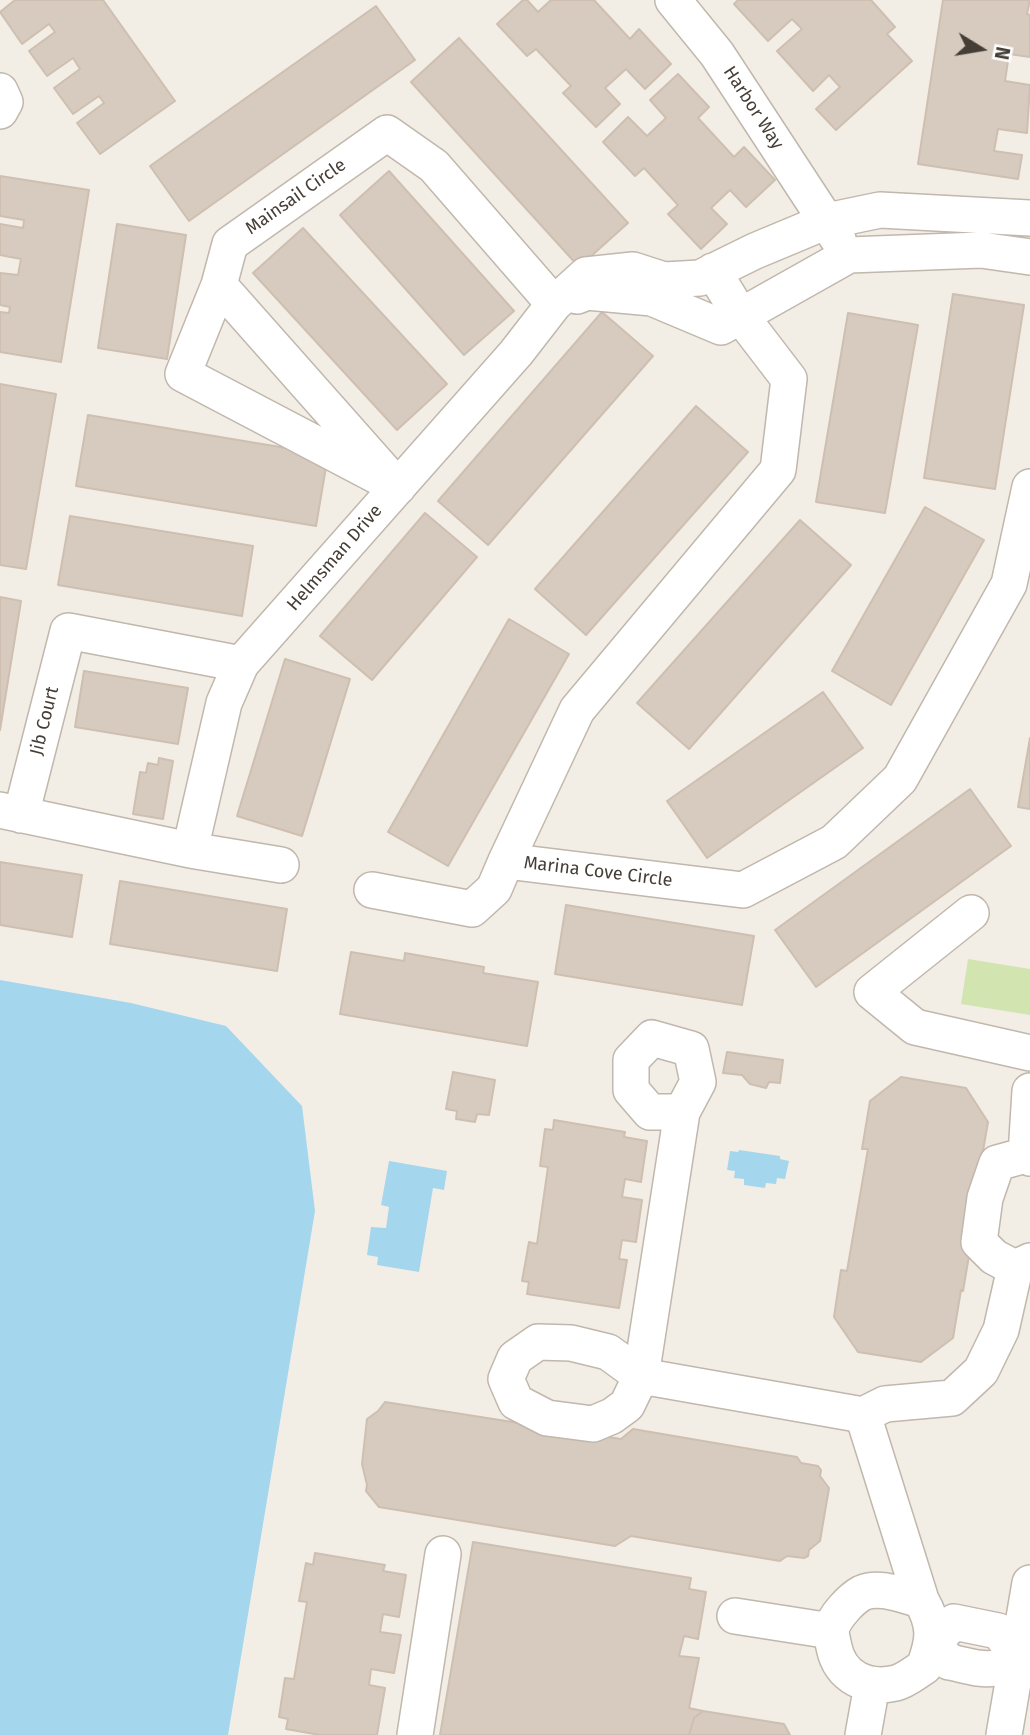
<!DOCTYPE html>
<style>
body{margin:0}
#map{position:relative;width:1030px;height:1735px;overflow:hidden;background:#f2eee6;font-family:"Fira Sans",sans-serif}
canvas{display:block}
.north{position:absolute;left:946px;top:14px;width:70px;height:70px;-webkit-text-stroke:5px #fff;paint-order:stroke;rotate:101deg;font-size:19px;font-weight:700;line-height:28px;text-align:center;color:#453e36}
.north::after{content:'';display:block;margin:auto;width:24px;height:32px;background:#453e36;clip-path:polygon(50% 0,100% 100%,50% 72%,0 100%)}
</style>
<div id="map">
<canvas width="1030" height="1735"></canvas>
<div class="north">N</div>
</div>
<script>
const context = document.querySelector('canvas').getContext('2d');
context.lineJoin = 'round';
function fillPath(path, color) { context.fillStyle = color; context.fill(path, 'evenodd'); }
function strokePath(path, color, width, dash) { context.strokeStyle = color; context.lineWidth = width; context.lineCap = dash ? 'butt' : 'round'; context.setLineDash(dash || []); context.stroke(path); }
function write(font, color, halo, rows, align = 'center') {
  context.font = font + ' "Fira Sans",sans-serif'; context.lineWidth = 7; context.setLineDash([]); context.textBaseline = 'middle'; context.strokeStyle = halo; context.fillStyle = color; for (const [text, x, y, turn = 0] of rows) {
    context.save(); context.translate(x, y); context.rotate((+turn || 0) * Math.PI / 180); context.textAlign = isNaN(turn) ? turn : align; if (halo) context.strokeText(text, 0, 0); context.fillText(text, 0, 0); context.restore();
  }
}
fillPath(new Path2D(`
 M968,959L1030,969V1015L961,1004Z`), '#d2e5b0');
fillPath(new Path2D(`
 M0,980L131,1003L226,1026L302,1106L315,1211L228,1735H0Z
 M739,1150L780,1156V1159L789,1161L785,1179L777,1178L776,1184L766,1183L765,1188L744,1185V1179L734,1178L735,1171L727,1170L730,1151L738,1152Z
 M389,1161L447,1171L444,1190L433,1188L419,1272L377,1265L378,1257L367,1255L371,1227L386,1228L389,1207L381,1205Z`), '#a4d6ed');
const building = new Path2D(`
 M15,0H103L175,101L100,154L77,123L104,103L99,96L73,114L54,88L80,69L73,58L47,76L29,51L55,32L49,24L22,44L0,12Z
 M523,0H527L538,12L551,0H594L630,39L639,29L671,64L645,89L626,69L605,88L620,104L596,127L563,93L571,86L536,49L527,56L497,24Z
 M738,0H871L895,27L887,34L912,61L836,130L816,109L840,87L829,75L813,91L777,51L802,29L792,19L768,41L734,4Z
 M943,0H1030L1027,14L1030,15V57L1009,54L1005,81L1030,85L1027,133L998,129L994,151L1022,155L1018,179L918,164Z
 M376,6L415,60L189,221L150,166Z
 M459,38L628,223L579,267L411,82Z
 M678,74L709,107L698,118L734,157L744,147L775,180L746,207L730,190L711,208L727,224L701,249L668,214L678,205L644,168L635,176L603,142L628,117L647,136L666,118L650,100Z
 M389,171L514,311L464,355L340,215Z
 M0,176L89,190L61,362L0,352V312L9,313L10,307L0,305V273L18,275L21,259L0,255V224L23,228L24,220L0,216Z
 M117,224L186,235L167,359L98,348Z
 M303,228L447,384L397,430L253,273Z
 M953,294L1024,305L995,489L924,478Z
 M602,312L653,356L488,545L438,501Z
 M848,313L918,325L885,513L816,502Z
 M0,384L56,394L26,569L0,565Z
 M696,406L748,452L586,635L535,589Z
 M88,415L328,455L316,526L76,486Z
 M925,507L984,540L891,705L832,671Z
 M425,513L477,557L372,680L320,636Z
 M70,516L253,546L242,616L58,585Z
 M800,520L851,565L689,749L637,703Z
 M0,597L21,601L0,730Z
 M509,619L569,654L448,866L388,832Z
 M285,659L350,679L302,836L237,816Z
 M84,671L188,688L178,744L75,727Z
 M823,692L863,748L707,858L667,801Z
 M1030,738V809L1018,807Z
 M159,758L173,761L163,819L133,814L140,772L146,773L148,763L158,765Z
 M970,789L1011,846L816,987L775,930Z
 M0,862L82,875L72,937L0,925Z
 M120,881L287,909L277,971L110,944Z
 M566,905L754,936L742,1005L555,974Z
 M351,952L404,961L405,953L484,967L483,973L538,982L527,1046L340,1014Z
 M727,1052L783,1060L780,1083L769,1082L766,1088L750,1084L742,1075L723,1073Z
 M453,1072L495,1080L489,1115L477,1114L475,1122L456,1119L457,1111L446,1109Z
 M901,1077L966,1088L988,1122L980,1168H984L963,1291L961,1290L953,1338L921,1362L858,1352L834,1317L841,1270L847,1271L868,1149H862L870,1101Z
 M554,1120L625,1132L624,1137L647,1141L641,1182L625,1179L622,1197L642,1200L636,1242L622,1240L619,1259L627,1260L619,1308L527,1294L529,1282L522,1281L529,1242L537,1244L548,1167L540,1166L545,1129L553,1130Z
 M385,1402L621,1439L633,1429L797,1457L801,1463L818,1466L821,1470L820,1476L829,1488L820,1541L809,1550L808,1556L804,1558L787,1556L780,1561L631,1536L615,1546L379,1507L366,1491L367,1485L362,1464L367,1419L378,1411Z
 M473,1542L691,1578L689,1589L706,1592L698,1639L684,1636L679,1656L699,1658L689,1708L703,1711L694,1718L689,1735H440Z
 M315,1553L385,1565L383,1571L406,1575L399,1617L383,1614L380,1632L401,1635L394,1673L371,1669L369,1685L385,1688L377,1735H320L286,1729L288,1719L279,1717L285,1678L294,1679L307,1602L299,1601L306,1563L313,1565Z
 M703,1711L784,1724L790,1735H689L694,1718Z`);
fillPath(building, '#d7cbbf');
strokePath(building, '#cebfb0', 2);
const minor = new Path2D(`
 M673,0L717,54L838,239
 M0,91L5,102L0,111
 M713,271L740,315L789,379L778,470L577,710L506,861L743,890L834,842L900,779L1009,584L1030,487
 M219,285L183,374L379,477
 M577,296L587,292L652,298L721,327L849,255L981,250L1030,257
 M398,487L219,285L230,244L387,133L434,166L554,304
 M0,810L190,850L281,865
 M21,815L68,631L241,664
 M190,850L224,703L241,664L516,353L554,304L586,275L633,270L664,280L700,278L755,251L827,221L880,210L1030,218
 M372,890L472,909L494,889L506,861
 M971,913L872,992L915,1027L1030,1053
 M682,1112H650L631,1090V1060L652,1038L691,1049L698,1082L682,1112L641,1376L863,1415L921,1600C936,1626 934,1640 924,1667C916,1672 905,1681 896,1683C867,1690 840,1677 834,1647C833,1642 831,1635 831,1630C834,1617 851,1599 862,1593C880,1585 904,1596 921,1600
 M1026,1155L1030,1091
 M1030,1158L1026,1155L997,1163L985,1198L979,1242L994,1257L1015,1268L1030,1261
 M538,1342L571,1343L608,1352L641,1376L627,1405L612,1416L593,1424L547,1418L516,1402L506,1379L515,1358Z
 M863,1415L885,1404L952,1398L981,1371L1001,1330L1015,1268
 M735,1616L831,1631
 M933,1643L949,1662C962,1664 981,1671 994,1668C1011,1664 1007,1653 1030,1656
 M933,1643L954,1622L998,1631L1017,1654
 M415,1735L443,1554
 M863,1735L872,1685
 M1004,1735L1030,1583`);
strokePath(minor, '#c1b7ac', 38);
strokePath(minor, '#fff', 35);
write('18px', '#453e36', '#fff', [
 ["Harbor Way",753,108,57],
 ["Mainsail Circle",296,197,-35],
 ["Helmsman Drive",335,558,-49],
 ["Jib Court",45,721,-76],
 ["Marina Cove Circle",598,872,7]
]);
</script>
